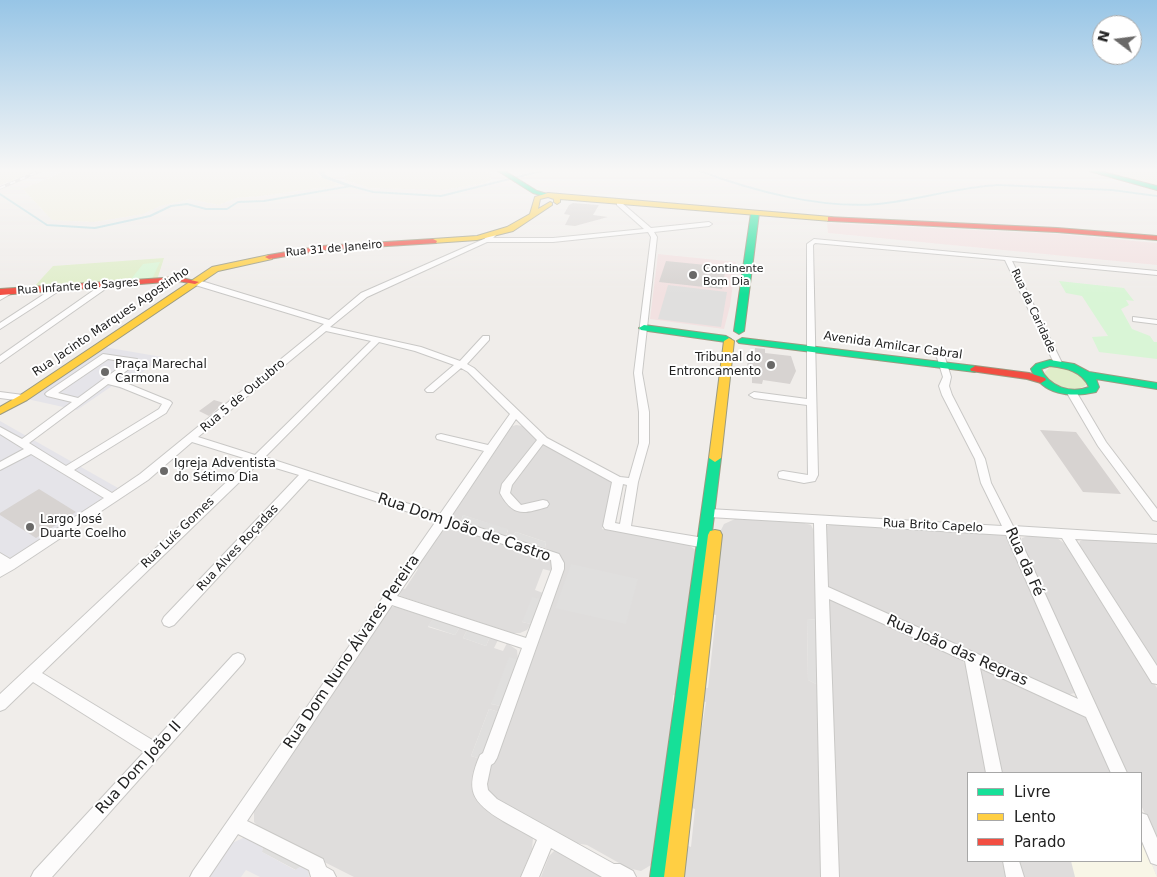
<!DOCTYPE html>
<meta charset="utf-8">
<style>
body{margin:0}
#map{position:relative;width:1157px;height:877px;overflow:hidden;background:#f0edea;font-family:"DejaVu Sans",sans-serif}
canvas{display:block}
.legend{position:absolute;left:967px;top:772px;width:175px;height:90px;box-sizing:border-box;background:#fff;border:1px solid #a7a7a7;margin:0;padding:6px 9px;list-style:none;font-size:15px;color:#222}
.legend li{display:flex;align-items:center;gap:10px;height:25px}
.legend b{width:25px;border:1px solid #a7a7a7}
.north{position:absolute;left:1092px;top:15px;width:50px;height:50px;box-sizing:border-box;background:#fff;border:1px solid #a7a7a7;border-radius:50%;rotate:285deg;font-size:14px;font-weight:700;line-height:20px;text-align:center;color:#222}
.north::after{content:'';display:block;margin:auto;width:18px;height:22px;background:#6a6968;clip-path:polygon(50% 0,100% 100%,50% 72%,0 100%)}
</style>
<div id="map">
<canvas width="1157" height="877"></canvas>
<ul class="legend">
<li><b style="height:6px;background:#16e098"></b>Livre</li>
<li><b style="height:6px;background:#ffcf43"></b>Lento</li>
<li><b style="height:6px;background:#f24e42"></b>Parado</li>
</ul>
<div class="north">N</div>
</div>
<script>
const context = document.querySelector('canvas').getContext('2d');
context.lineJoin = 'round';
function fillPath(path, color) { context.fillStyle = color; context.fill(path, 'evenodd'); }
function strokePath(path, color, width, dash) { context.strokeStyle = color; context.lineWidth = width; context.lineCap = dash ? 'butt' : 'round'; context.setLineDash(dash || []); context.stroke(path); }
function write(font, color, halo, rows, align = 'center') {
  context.font = font + ' "DejaVu Sans",sans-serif'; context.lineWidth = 4; context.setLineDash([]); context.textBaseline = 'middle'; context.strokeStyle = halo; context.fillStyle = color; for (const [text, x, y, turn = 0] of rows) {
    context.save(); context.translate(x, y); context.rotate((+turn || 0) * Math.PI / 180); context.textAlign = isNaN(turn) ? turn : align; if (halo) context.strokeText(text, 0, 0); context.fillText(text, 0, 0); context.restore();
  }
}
fillPath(new Path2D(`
 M516,425L523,426L610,480L613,485L602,529L687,544L697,551L678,696L673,695L670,752L658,839L651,865L641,871L628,868L587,845L569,842L493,800L483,784L564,566L559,554L545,548L546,542L516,532L511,537L506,536L508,530L463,515L461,521L452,516L510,427Z
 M735,519L804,523L811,525L814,531L816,619L807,620L808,680L818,685L822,877H682L685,845L691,847L695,809L689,807L706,702L701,701L703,687L708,688L716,615L711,614L721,530L724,524Z
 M832,524L1000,534L1005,536L1008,539L1075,693L1066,695L828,588L825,527Z
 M445,526L547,558L552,562L551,571L543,569L535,590L543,593L541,599L522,622L531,624L527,630L520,633H512L400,596L398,592L400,588L405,589L418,569L414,568Z
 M1028,536L1057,538L1068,546L1157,688V841L1141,805V773H1126L1021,543L1022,538Z
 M1085,539L1157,544V669L1079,546L1080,541Z
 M832,600L960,658L965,664L987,773H968V861H1003L1007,877H837L828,602Z
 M390,607H396L433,619L428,627L455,635L460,627L467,630L463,638L486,646L490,637L498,640L494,648L503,651L507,643L517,650L518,660L491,704L501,706L499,712L489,709L471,756L481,759L475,778L530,834L533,838L532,849L520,877H354L261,830L254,822V810Z
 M982,668L1084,714L1088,719L1112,773H1001L980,671Z
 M1141,838L1157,877H1022L1019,861H1141Z
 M555,850L609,877H541L549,856Z`), '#dfdddc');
fillPath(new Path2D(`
 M827,223L1058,234L1157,243V265L828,233Z
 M658,254L736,262L730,306L724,329L650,319Z`), '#f2e1e1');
fillPath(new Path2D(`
 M1141,838L1157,877H1075L1071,861H1141Z`), '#f8f6e7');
fillPath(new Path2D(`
 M0,171H38L0,185Z
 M65,171H315L317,175L341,185L260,196L236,198L219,205L190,199L160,206L143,214L94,222L52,220L23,189Z
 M359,171H486L490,174L491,179L486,183L442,190L369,188L346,180L344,176Z
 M1103,171H1157V185Z`), '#f1efde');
fillPath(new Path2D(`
 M164,258L157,280L32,289L53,266Z
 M1050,367C1064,366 1082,371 1087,384C1076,395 1054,386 1045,375V372Z`), '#dfedc9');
fillPath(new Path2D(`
 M160,262L152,279H131L143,264Z
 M1059,281L1124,288L1134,301L1126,300L1129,305L1121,309L1132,329L1150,336L1154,342H1157V359L1099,352L1092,337L1108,336L1082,296L1066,293Z`), '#d9f5d6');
fillPath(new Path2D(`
 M668,285L727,292L721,327L658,319Z
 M463,515L508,529L506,536L461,521Z
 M516,532L546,542L545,548L511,537Z
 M571,564L638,579L626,624L555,608Z
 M532,597L541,599L531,624L522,622Z
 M433,619L460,627L455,635L428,626Z
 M816,619L818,685L808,680L807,620Z
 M467,630L490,637L486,646L463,638Z
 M509,657L518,660L501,706L491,704Z
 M489,709L499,712L481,759L471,756Z
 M263,845L303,865L296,870L262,852Z`), '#e0dfde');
fillPath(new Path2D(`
 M104,347L162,357L121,389L112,386L77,410L27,399Z
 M0,421L118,488L0,567Z
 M243,838H249L263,845L262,852L295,870L303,865L308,869L309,877H260L246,870L241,877H204L230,844Z`), '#e5e4e9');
strokePath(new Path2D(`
 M700,171C753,191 821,209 878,204C918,200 958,187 998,185L1112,190L1157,196
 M0,194L47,225L95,228L150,216L171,206L187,204L206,209H227L238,202L264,201L351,186L373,192L441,196L542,171`), '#bedee3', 2);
fillPath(new Path2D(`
 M317,171H323L327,176L354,186L349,187L323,178Z`), '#bedee3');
fillPath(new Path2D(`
 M573,203L599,205L593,215L608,217L575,226L565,225L570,215L564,214L569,205Z
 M666,261L726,267L722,289L659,282Z
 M755,348L765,349V353L791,356L796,371L790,384L763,380L762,384L752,383V377L747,364L755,354Z
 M214,400L224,403L209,416L199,411Z
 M1040,430L1076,432L1121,494L1083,492Z
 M39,489L76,512L36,538L0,515V513Z`), '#d7d3d1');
const street = new Path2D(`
 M617,200H621L622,203L651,228L709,222L712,224L709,226L654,232L657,237L642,373L649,412V443L638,482L631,526L710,539L714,541L716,544L714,547L710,549L605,529L603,526L612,482L543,444L512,485L510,493L521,505L543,500L547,501L549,504L547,507C523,514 513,517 500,493L502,484L537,440L516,419L450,518L559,554L564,563V569L497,758L494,763L491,765L487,784L488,790L497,799L614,864H620L633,871L636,877H602L551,848L539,877H521L537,840C526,834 514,827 503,821C471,802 465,790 480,755L483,753L522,648L392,605L247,821L323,859L326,867L333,871L336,877H311L309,870L238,834L209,877H190L193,871L436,521L309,479L174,625L169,627L164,625L162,621L164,617L299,475L259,463L42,673L154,741L233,655L238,653L243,655L245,659L243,663L52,877H31L34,871L144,752L33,682L5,709L0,711V694L250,460L192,442L148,480L14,569L0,577V553L10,559L104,498L31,454L0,470V462L24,449L0,434V427L22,439L72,402L47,396L45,394L47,392L103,354L137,359L138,361L137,363L114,380L126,383L170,401L172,403L166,413L74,470L112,493L140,474L324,324L192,284V280H198L329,320L361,293L484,239L491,234L496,235L493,238H553L644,229L617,205ZM648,232L651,237L634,373L639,412V443L629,478L620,477L547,438L474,368L467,364L489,340V336H483L460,361L421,347L330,327L367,297L487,242H553ZM326,331L371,341L255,455L198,437ZM379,342L415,351L454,365L427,388L425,390L427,392H433L461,368L468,372L510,414L488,445L441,434L437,435L436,437L437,439L484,451L440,514L265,457ZM108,359L127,362L78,398L58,393ZM108,384L120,387L162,404L159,409L66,466L29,443ZM623,484L627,485L620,524L615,523ZM446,525L551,560L552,569L526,638L397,596Z
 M814,239L1157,271V275L1012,261L1062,363L1058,366L1054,363L1005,260L815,243L813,245L818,475L815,481L804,483L779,478L778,475L779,472L783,471L808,475L807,405L754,398L749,395L754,392L807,399V244Z
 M104,283H110L111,285L0,363V356Z
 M55,287H58L62,289L0,329V323Z
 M7,290H10L14,292L0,300V295Z
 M1133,317L1157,320V324L1133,321Z
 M939,348L943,351L951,377L949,386L952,395L985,459L991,483L1013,526L1157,535V543L1075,539L1157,666V684L1152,683L1062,538L1018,535L1127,773H1111L1086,717L980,668L1002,773H986L965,661L829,599L839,877H821L814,523L709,517L705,516L703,513L705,510L709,509L1002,526L981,483L975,459L942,395L939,386L943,377L935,351ZM826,524L1006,535L1078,699L828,587Z
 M1072,390L1077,393L1106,442L1157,509V521L1153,520L1098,446L1067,393Z
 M0,392L23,395L28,398L23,401L0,398Z
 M1141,813L1147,815L1157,838V865L1151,863L1141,839Z
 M1003,861H1019L1024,877H1006Z`);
const fast = new Path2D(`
 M498,171H505L537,191L551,195L548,197L533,193Z
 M1089,171H1099L1157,186V190Z
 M755,211L759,213L744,331L739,334L734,331L751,213Z
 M644,325L726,336L731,339L726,342L641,330L639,328Z
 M742,338L975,366L980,369L975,372L739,343L737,341Z
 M1050,360L1074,364L1089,372L1157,383V389L1096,379L1099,387L1096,392C1070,398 1042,395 1031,369L1036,364ZM1050,366C1066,368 1082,371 1089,387C1071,394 1049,387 1041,369Z
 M715,454L721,458L670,877H650L709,458Z`);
const slow = new Path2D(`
 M548,193L831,217L835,219L831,221L560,199V202L557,204L554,202V199L548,197L540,199L538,209L550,202L552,203V205L513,231L477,240L433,243L429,241L433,239L477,236L507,227L530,214L535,197Z
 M269,255H272V259L218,271L27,400L0,414V407L19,396L212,267Z
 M729,338L734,341L721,458L715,462L709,458L724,341Z
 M715,530L720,531L722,535L684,877H664L708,535L710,531Z`);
const jam = new Path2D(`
 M828,217L1057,228L1157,236V240L1057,232L831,221H828Z
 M433,239L437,241L436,243L322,250L269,259L265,257L269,255L322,246Z
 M178,277L199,282L195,284L178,281L0,295V289Z
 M975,366L1029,373L1045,378L1046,380L1041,383L1027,379L971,371L970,369Z`);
strokePath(street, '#c9c8c6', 2);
strokePath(fast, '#9b9a80', 2);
strokePath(slow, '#9b9a80', 2);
strokePath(jam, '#9b9a80', 2);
fillPath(street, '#fdfcfc');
fillPath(fast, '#16e098');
fillPath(slow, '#ffcf43');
fillPath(jam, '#f24e42');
const rail = new Path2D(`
 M0,188L40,171`);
strokePath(rail, '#cccccb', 3);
strokePath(rail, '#fff', 2, [5.5]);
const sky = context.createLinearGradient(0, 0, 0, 294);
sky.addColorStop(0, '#97c5e6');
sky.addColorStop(0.58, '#f8f7f6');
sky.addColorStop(1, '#f8f7f600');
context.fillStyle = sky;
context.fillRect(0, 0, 1157, 294);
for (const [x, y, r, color] of [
 [693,275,5,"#6a6968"],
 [771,365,5,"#6a6968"],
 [105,372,5,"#6a6968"],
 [164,471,5,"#6a6968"],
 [30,527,5,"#6a6968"]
]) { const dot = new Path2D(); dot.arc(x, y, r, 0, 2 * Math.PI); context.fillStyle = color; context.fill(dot); strokePath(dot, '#fff', 2); }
write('11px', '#222', '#fff', [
 ["Rua 31 de Janeiro",334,249,-5],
 ["Rua Infante de Sagres",78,287,-4],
 ["Rua da Caridade",1033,311,65]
]);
write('11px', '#222', '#fff', [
 ["Continente",703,269],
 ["Bom Dia",703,282]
], 'left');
write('12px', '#222', '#fff', [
 ["Rua Jacinto Marques Agostinho",111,322,-34],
 ["Avenida Amilcar Cabral",893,346,8],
 ["Rua 5 de Outubro",243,396,-40],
 ["Rua Brito Capelo",933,526,3],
 ["Rua Luís Gomes",178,533,-44],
 ["Rua Alves Roçadas",238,548,-47]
]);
write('12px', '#222', '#fff', [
 ["Tribunal do",761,358,"right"],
 ["Entroncamento",761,372,"right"],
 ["Praça Marechal",115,365],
 ["Carmona",115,379],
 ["Igreja Adventista",174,464],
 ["do Sétimo Dia",174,478],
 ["Largo José",40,520],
 ["Duarte Coelho",40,534]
], 'left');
write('15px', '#222', '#fff', [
 ["Rua Dom João de Castro",464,528,19],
 ["Rua da Fé",1024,562,66],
 ["Rua João das Regras",957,651,24],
 ["Rua Dom Nuno Álvares Pereira",352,652,-56],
 ["Rua Dom João II",139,768,-48]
]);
</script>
